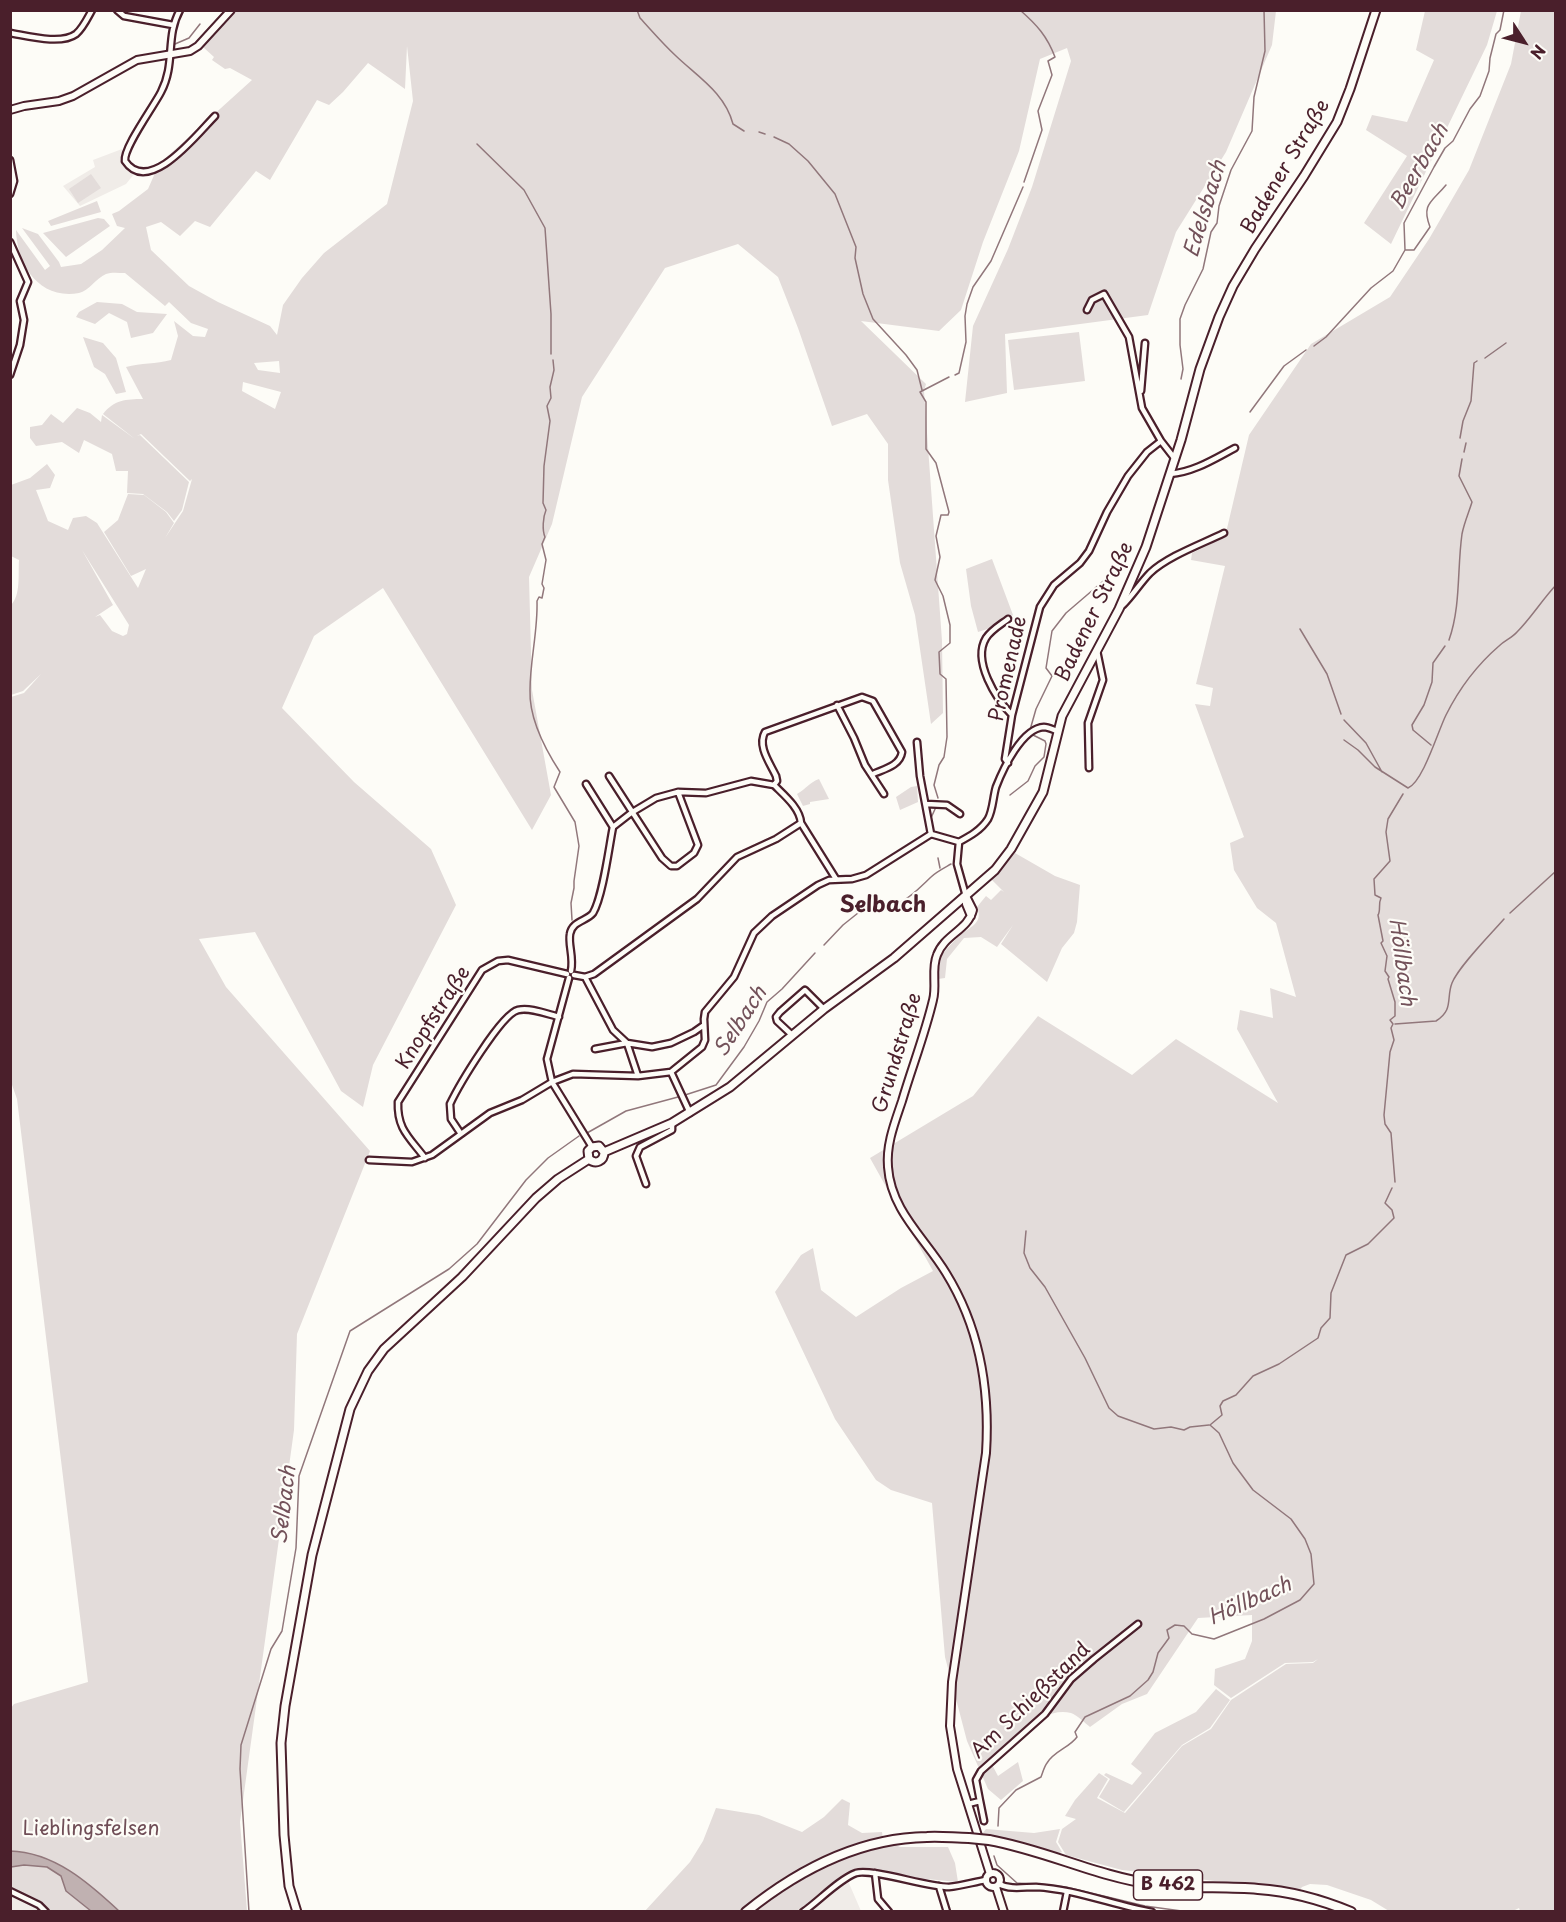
<!DOCTYPE html>
<meta charset="utf-8">
<style>
body{margin:0}
#map{position:relative;width:1566px;height:1922px;overflow:hidden;background:#fdfcf7;font-family:"Playpen Sans",sans-serif}
canvas{display:block}
.frame{position:absolute;inset:0;border:12px solid #4a1f2b;pointer-events:none}
.north{position:absolute;left:1494px;top:12px;width:60px;height:60px;-webkit-text-stroke:4px #fdfcf7;paint-order:stroke;rotate:126deg;font-size:16px;font-weight:700;line-height:24px;text-align:center;color:#4a1f2b}
.north::after{content:'';display:block;margin:auto;width:21px;height:27px;background:#4a1f2b;clip-path:polygon(50% 0,100% 100%,50% 72%,0 100%)}
</style>
<div id="map">
<canvas width="1566" height="1922"></canvas>
<div class="frame"></div>
<div class="north">N</div>
</div>
<script>
const context = document.querySelector('canvas').getContext('2d');
context.lineJoin = 'round';
function fillPath(path, color) { context.fillStyle = color; context.fill(path, 'evenodd'); }
function strokePath(path, color, width, dash) { context.strokeStyle = color; context.lineWidth = width; context.lineCap = dash ? 'butt' : 'round'; context.setLineDash(dash || []); context.stroke(path); }
function write(font, color, halo, rows, align = 'center') {
  context.font = font + ' "Playpen Sans",sans-serif'; context.lineWidth = 4.5; context.setLineDash([]); context.textBaseline = 'middle'; context.strokeStyle = halo; context.fillStyle = color; for (const [text, x, y, turn = 0] of rows) {
    context.save(); context.translate(x, y); context.rotate((+turn || 0) * Math.PI / 180); context.textAlign = isNaN(turn) ? turn : align; if (halo) context.strokeText(text, 0, 0); context.fillText(text, 0, 0); context.restore();
  }
}
fillPath(new Path2D(`
 M122,149L124,163L135,173L126,184L80,206L63,186L95,167L93,160Z
 M848,1881L861,1911H809L815,1907Z
 M10,1895L36,1906L42,1911H11Z`), '#f0ece8');
fillPath(new Path2D(`
 M237,11H1276L1272,45L1226,152L1176,232L1148,315L1005,334L1007,393L965,402L973,326L1008,249L1032,187L1071,61L1067,48L1040,59L1019,151L983,242L961,310L939,331L861,321L926,384L924,391L942,641L943,713L931,724L915,615L900,563L888,480V444L867,414L832,426L798,328L778,277L738,244L665,268L582,397L552,524L529,577L532,690L551,795L532,830L383,588L314,636L282,708L354,782L431,849L456,905L373,1065L363,1107L341,1091L255,932L199,939L226,987L370,1151L297,1334L294,1430L240,1822L247,1911H45L27,1896L11,1890V1708L14,1704L88,1682L17,1099L11,1082V697L24,693L41,674L23,691L11,695V605C21,595 18,574 19,560L11,556V485L30,478L47,464L55,475L50,488L36,490L48,521L68,530L73,518L86,516L97,523L138,588L146,569L131,576L104,532L118,520L128,494L144,495L166,512L174,523L165,538L183,511L192,479L190,481L141,434L137,436L140,435L189,482L182,510L174,521L167,512L143,494L127,493L128,471H116L112,454L84,440L79,453L62,442L36,446L30,438V427L42,425L51,414L63,423L77,408L90,413L101,422L102,415L135,439L103,414C114,400 126,399 143,399L126,367C141,363 156,364 171,360L178,336L174,321L193,336L205,337L208,329L191,323L169,302L165,306L125,273C119,273 111,272 106,274C96,278 89,291 79,293C39,300 17,265 16,230L45,270L50,266L22,228L38,234L59,262L61,267L81,264L102,250L125,228L117,226L112,214L119,211L148,189L159,164L252,80L230,68L225,69L212,60L214,57L203,47ZM407,46L413,101L387,204L324,253L302,278L283,305L277,335L270,326L218,302L189,286L151,250L146,227L161,222L180,236L195,221L210,227L256,171L270,180L317,100L329,105L343,92L368,63L405,89ZM279,361L280,373L258,370L254,363ZM243,382L281,392L275,409L242,391ZM82,550L129,625L127,634L123,636L112,631L100,615L95,617L113,605Z
 M1425,11H1497L1487,45L1391,244L1364,223L1407,156L1366,130L1372,115L1407,122L1434,60L1416,50Z
 M1521,11H1555V1911H1520L1519,1908L1511,1912L1389,1911L1371,1900L1327,1885L1310,1884L1302,1887L1299,1891L1122,1870L1066,1855L1058,1842L1062,1829L1076,1819L1065,1816L1075,1800L1099,1773L1108,1779L1097,1798L1125,1813L1182,1746L1211,1729L1231,1700L1286,1664L1313,1663L1318,1659L1313,1662L1285,1663L1231,1698L1214,1685L1215,1669L1245,1659L1252,1641V1615L1198,1618L1147,1694L1122,1704L1090,1727C1085,1723 1077,1715 1071,1713C1043,1705 1007,1742 989,1759L998,1776L1018,1762L1023,1781L1001,1800L988,1789L967,1741L945,1657L932,1503L891,1490L876,1480L835,1419L775,1292L801,1255L813,1248L821,1290L856,1317L901,1288L933,1271L870,1158L973,1096L1038,1016L1132,1075L1176,1039L1278,1103L1237,1029L1240,1010L1273,1018L1270,988L1296,997L1276,923L1257,908L1234,870L1230,843L1244,837L1195,704L1210,706L1213,688L1196,684L1225,566L1191,560L1192,553L1225,537L1249,435L1311,344L1390,297L1429,239L1469,170L1511,64Z
 M91,174L101,188L78,203L69,189Z
 M97,201L101,212L51,226L48,221Z
 M98,218L104,219L110,226L66,257L43,233Z
 M97,302L122,304L137,312L167,314L153,333L131,338L127,322L109,313L95,324L76,317L79,312Z
 M1079,332L1085,381L1014,390L1008,340Z
 M83,337L103,343L116,358L126,392L116,394L105,374L94,367Z
 M992,559L1013,615L1000,625L978,632L971,606L966,569Z
 M819,779L829,799L810,802V804L803,806L797,794C806,789 810,782 819,779Z
 M917,786L918,802L900,810L896,797L911,787Z
 M1015,853L1055,876L1080,885L1077,922L1074,933L1062,948L1047,982L1001,944L1013,925L997,947L981,937L964,938L947,959L945,978L938,979C939,972 939,961 942,955C946,949 954,941 959,936C969,927 984,924 977,907L986,896L991,900L1001,890L1004,892L991,879Z
 M1216,1689L1230,1700L1210,1728L1182,1745L1124,1812L1099,1797L1110,1779L1104,1775L1106,1773L1132,1785L1142,1773L1131,1764L1155,1733L1196,1712Z
 M842,1799L850,1803L848,1825L862,1833L882,1832L883,1839L900,1847H948L955,1863L958,1882L895,1876L864,1868L851,1872L797,1911L644,1912L690,1862L703,1841L716,1808L759,1815L802,1832L824,1817Z
 M986,1829L1034,1833L1060,1829L1056,1842L1062,1852L1057,1854L982,1834Z`), '#e3dcda');
const water = new Path2D(`
 M10,1851C54,1852 89,1883 119,1911H91L66,1891L61,1876L47,1867L24,1865L11,1867Z`);
fillPath(water, '#c0b1b1');
strokePath(water, '#91777b', 1.5);
strokePath(new Path2D(`
 M637,10L640,18C652,31 663,44 676,56C698,77 725,93 733,124L744,131
 M1020,10C1037,25 1047,36 1055,57L1048,61L1052,75L1038,111L1042,130L1024,182
 M175,44L189,38L200,24
 M759,132L765,134
 M774,137L789,144L808,161L835,194L856,247L855,258L863,294L873,319L906,355L917,370L922,390
 M477,144L524,190L545,228L551,314V354
 M1405,250H1414L1430,227C1421,204 1432,202 1446,185
 M10,273V276
 M1314,346L1326,337L1371,288L1393,271L1405,250L1404,223L1434,167L1445,148L1453,141L1470,109L1480,96L1489,71L1490,58L1496,34L1500,30L1504,10
 M1485,358L1506,343
 M553,360L554,370L550,387L551,398L547,406L550,421L544,466L543,503L546,510C543,517 542,530 545,537L542,544L546,560L542,584L544,588L542,598L539,597L537,601C538,631 530,660 530,690C529,717 545,749 560,772L554,787L575,822L579,846L574,881V888L571,903L572,920
 M955,375L959,373L966,342L965,316L967,304L973,287L991,261L1023,187
 M1181,379L1183,369L1180,345V319L1185,305L1203,269L1211,232L1217,223L1219,206L1231,170L1252,131L1254,97L1265,51L1264,10
 M1250,412L1284,366L1306,350
 M1460,438L1463,421L1471,401L1474,363L1477,361
 M1464,452L1466,443
 M1300,629L1327,674L1341,714
 M1449,640C1461,606 1457,569 1462,534C1464,523 1469,512 1472,502L1459,476L1462,459
 M1344,720L1366,743L1382,772
 M1030,730L1036,709L1052,676L1046,668L1052,631L1066,613L1108,577
 M1344,740L1358,750L1375,767L1408,788C1423,782 1438,731 1446,715C1459,689 1477,665 1499,646C1505,640 1512,638 1517,632C1531,618 1542,600 1556,585
 M1431,745L1413,730L1412,725L1424,705L1432,682L1433,663L1445,646
 M1010,795L1028,781L1035,766L1044,757L1046,744L1045,741L1033,735
 M938,798L934,785L939,765L944,757L947,737L946,679L940,674L939,652L950,643V625L943,596L935,580L940,557L936,536L941,515H948L949,512L936,463L926,449V402L920,392L949,377
 M930,820L936,807
 M938,858L940,868
 M1510,913L1556,871
 M824,945L843,925L868,905C899,911 910,897 931,877C936,872 944,868 951,864
 M1395,1024L1436,1021C1454,1010 1446,998 1452,983C1459,966 1491,934 1504,919
 M685,1095L716,1085L744,1047L759,1021L767,1002L782,989L815,953
 M587,1133L626,1111L678,1097
 M1395,1182L1391,1133L1385,1124L1384,1115L1390,1052L1394,1040L1391,1028L1393,1024L1390,1020L1395,1016V1002L1388,979L1389,977L1385,971L1387,956L1381,943L1383,941L1378,915C1381,910 1378,904 1381,898L1375,895L1374,879L1390,861L1386,832L1388,819L1403,794
 M1026,1231L1024,1253L1030,1268L1045,1287L1085,1358L1109,1408L1118,1416L1154,1429L1171,1427L1184,1430L1190,1427L1209,1425
 M998,1826L999,1808L1016,1790L1041,1777C1043,1772 1044,1767 1047,1763C1054,1751 1069,1748 1077,1737L1075,1732L1085,1717L1130,1696L1148,1680L1153,1672L1158,1653L1169,1638L1167,1630L1175,1625L1184,1626L1192,1634L1214,1639L1264,1619L1300,1600L1314,1584L1311,1554L1305,1539L1291,1519L1253,1490L1233,1463L1219,1433L1210,1425L1222,1415L1220,1406L1223,1401L1236,1395L1253,1376L1279,1364L1318,1338L1321,1328L1330,1318L1331,1293L1346,1255L1368,1244L1394,1218L1392,1210L1385,1203L1392,1188
 M994,1856L997,1865L1017,1883L1066,1887L1145,1906L1189,1912
 M249,1912L240,1769L241,1745L271,1649L282,1631L296,1548L299,1476L350,1331L449,1269L477,1244L526,1180L548,1158L579,1136`), '#91777b', 1.5);
const minor = new Path2D(`
 M117,10L124,16L173,25
 M180,10C165,37 176,63 161,92C154,106 123,148 125,161C149,197 198,133 215,116
 M10,33C28,36 61,45 76,34C83,28 87,19 92,10
 M10,160L14,181L10,194
 M10,242L28,282L20,301L24,320L20,345L10,375
 M1087,310L1092,300L1104,294L1129,337L1142,408L1161,441L1175,459
 M1141,391L1145,343
 M1170,474C1194,472 1214,459 1235,448
 M1123,605C1133,595 1141,582 1150,573C1168,556 1202,544 1224,533
 M1008,619C1000,625 991,630 986,638C972,661 996,699 1012,715
 M837,705L854,738L865,765L884,794
 M917,742L920,776L931,834
 M1008,763L1005,759L1012,715L1040,607L1054,585L1080,563L1089,551L1107,512L1128,476L1147,452L1161,441
 M1089,768L1088,723L1103,680L1097,651
 M609,776L662,858L671,866H677L694,853L698,845L678,792
 M586,784L613,827
 M774,785L777,781L776,776C770,763 757,746 765,732L862,697L873,701L902,752C900,766 884,769 873,774
 M774,785C784,795 800,808 801,823L836,879
 M926,804L947,805L960,814
 M959,842L957,864L966,896
 M571,971C574,957 568,945 570,934C572,921 587,921 593,913C603,896 609,847 613,827L631,813L656,798L678,792L706,793L751,781L774,785
 M574,975L585,977L594,974L697,899L737,857L776,839L801,823
 M585,977L613,1030L627,1043L638,1076
 M569,978L547,1059L552,1082L592,1147
 M792,1035L777,1021L776,1017L780,1012L805,990L824,1009
 M595,1049L627,1043L652,1047L671,1043L694,1032L704,1025
 M671,1072L690,1113
 M461,1134L451,1119L450,1104C458,1087 501,1014 518,1010C530,1007 547,1014 559,1017
 M425,1158C409,1137 397,1129 398,1102L482,970L498,961L508,960L567,974
 M369,1160L412,1162L432,1155L490,1113L522,1100L552,1082L573,1074L638,1076L671,1072L702,1047L705,1040L704,1019L705,1012L734,977L754,933L772,916L818,885L829,880L852,879L866,875L931,834L959,842C970,836 981,830 988,819C993,810 993,797 996,787C1003,769 1022,728 1044,727C1048,727 1054,730 1057,731
 M646,1184L636,1156L640,1147L672,1130V1123
 M980,1801L984,1821
 M968,1804L980,1801L976,1780L981,1771L1045,1714L1071,1679L1094,1659L1138,1624
 M875,1873L878,1899L889,1912
 M999,1884C1010,1890 1024,1887 1036,1887C1075,1889 1113,1905 1152,1912
 M939,1886L947,1912
 M10,1891L39,1905L46,1912
 M803,1912C819,1901 838,1880 856,1873C871,1868 927,1887 949,1887C961,1886 974,1882 986,1880
 M1063,1912L1067,1892`);
const tertiary = new Path2D(`
 M10,110L24,106L59,101L73,96L137,60L190,51L198,46L231,10
 M966,896L973,910C968,930 944,935 937,955C931,969 937,986 933,1000C925,1034 912,1067 902,1101C895,1122 886,1144 888,1167C891,1211 925,1238 946,1273C980,1328 990,1390 986,1453L952,1682L950,1726L957,1769L990,1874
 M966,897V904L971,916
 M986 1880a7 7 0 1 1 14 0a7 7 0 1 1-14 0Z
 M996,1887L1004,1912`);
const secondary = new Path2D(`
 M604,1152L672,1123L730,1087L824,1009L894,958L995,870L1011,849L1043,792L1062,716L1119,609L1146,547L1181,440L1200,369L1219,317L1233,286L1255,249L1304,176L1337,122L1350,89L1376,10
 M589,1159L588,1151L592,1147L599,1146L604,1152
 M589,1159C596,1165 604,1161 604,1152
 M297,1912L289,1886L284,1835L281,1743L285,1706L312,1555L350,1409L368,1371L384,1349L462,1277L536,1198L558,1179L589,1159`);
const primary = new Path2D(`
 M989,1840C1045,1850 1096,1876 1152,1884C1187,1889 1223,1886 1258,1889C1289,1891 1322,1900 1351,1912
 M746,1912C798,1870 860,1838 927,1837C941,1836 955,1838 969,1838`);
strokePath(minor, '#4a1f2b', 9);
strokePath(tertiary, '#4a1f2b', 10);
strokePath(secondary, '#4a1f2b', 11);
strokePath(primary, '#4a1f2b', 12);
strokePath(minor, '#fdfcf7', 4.5);
strokePath(tertiary, '#fdfcf7', 6);
strokePath(secondary, '#fdfcf7', 7);
strokePath(primary, '#fdfcf7', 8);
const primaryBridge = new Path2D(`
 M969,1838L989,1840`);
strokePath(primaryBridge, '#4a1f2b', 12, []);
strokePath(primaryBridge, '#fdfcf7', 8);
for (const [x, y, w] of [
 [1168,1885,69]
]) { const box = new Path2D(); box.roundRect(x - w / 2, y - 15, w, 30, 4.5); context.fillStyle = '#fdfcf7'; context.fill(box); strokePath(box, '#4a1f2b', 1.5); }
write('bold 18px', '#4a1f2b', null, [
 ["B 462",1168,1885]
]);
write('20px', '#4a1f2b', '#fdfcf7', [
 ["Badener Straße",1286,167,-59],
 ["Badener Straße",1095,612,-64],
 ["Promenade",1009,669,-77],
 ["Knopfstraße",434,1018,-57],
 ["Grundstraße",898,1053,-73],
 ["Am Schießstand",1031,1701,-44]
]);
write('20px', '#704e57', '#fdfcf7', [
 ["Lieblingsfelsen",91,1829]
]);
write('italic 21px', '#73525a', '#fdfcf7', [
 ["Beerbach",1420,167,-60],
 ["Edelsbach",1206,209,-73],
 ["Höllbach",1401,962,82],
 ["Selbach",741,1022,-57],
 ["Selbach",285,1505,-83],
 ["Höllbach",1250,1602,-24]
]);
write('bold 22px', '#4a1f2b', '#fdfcf7', [
 ["Selbach",883,906]
]);
</script>
